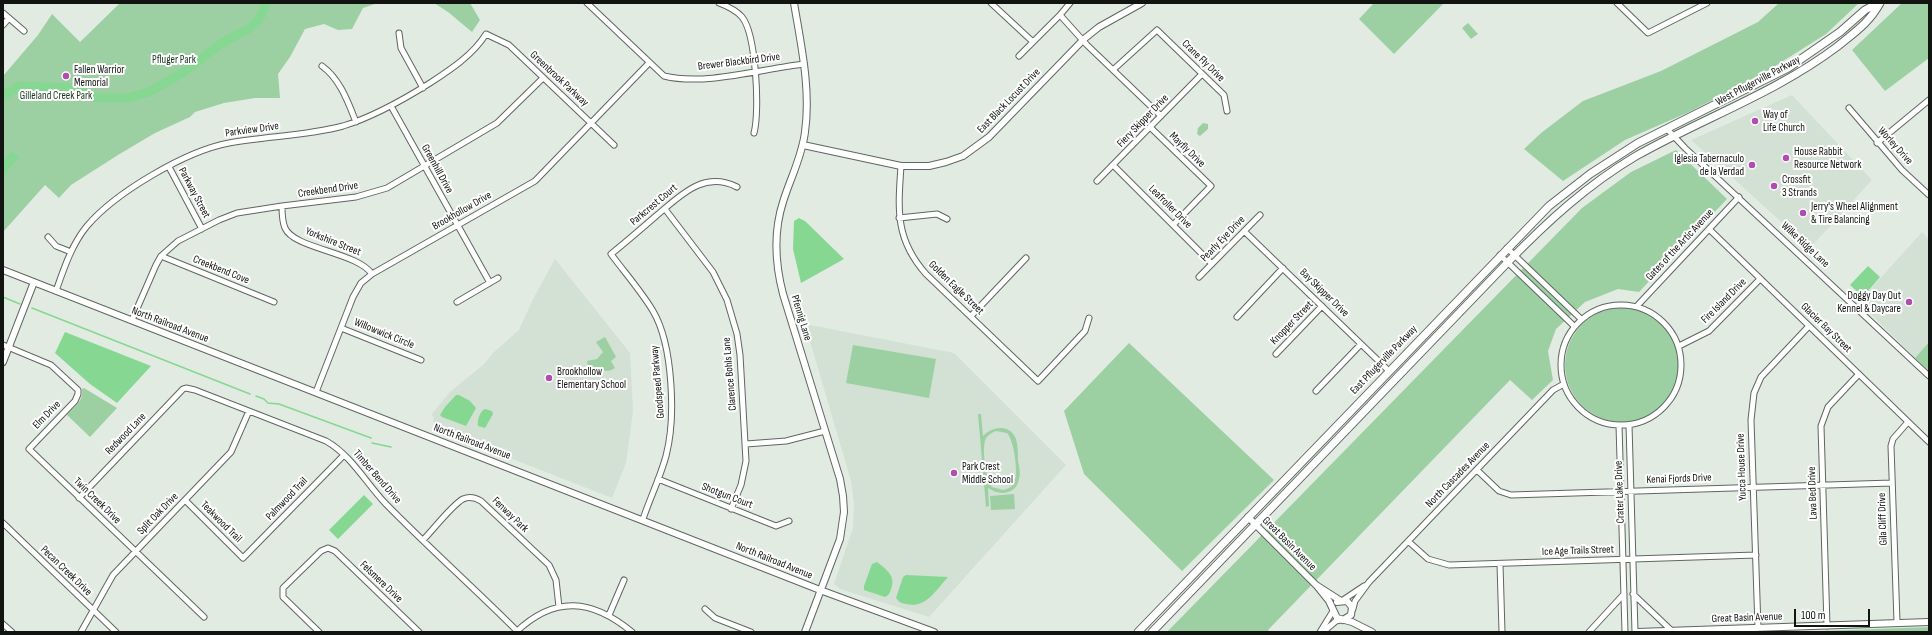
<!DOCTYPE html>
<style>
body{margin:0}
#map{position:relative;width:1932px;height:635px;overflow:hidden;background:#e1ebe2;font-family:"Sofia Sans Condensed",sans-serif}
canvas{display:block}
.frame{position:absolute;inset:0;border:4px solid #111411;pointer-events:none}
.scale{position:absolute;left:1794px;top:609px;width:76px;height:18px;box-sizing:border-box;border:2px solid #111411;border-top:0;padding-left:5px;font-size:12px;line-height:14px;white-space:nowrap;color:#111411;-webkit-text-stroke:3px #fff;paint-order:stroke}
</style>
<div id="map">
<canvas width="1932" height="635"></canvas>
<div class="frame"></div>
<div class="scale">100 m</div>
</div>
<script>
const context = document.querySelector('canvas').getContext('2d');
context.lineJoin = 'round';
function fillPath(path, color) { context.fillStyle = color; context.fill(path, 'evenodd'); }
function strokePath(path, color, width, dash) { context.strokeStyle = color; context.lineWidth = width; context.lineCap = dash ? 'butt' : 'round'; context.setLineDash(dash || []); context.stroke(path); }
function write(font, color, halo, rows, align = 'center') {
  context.font = font + ' "Sofia Sans Condensed",sans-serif'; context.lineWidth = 4; context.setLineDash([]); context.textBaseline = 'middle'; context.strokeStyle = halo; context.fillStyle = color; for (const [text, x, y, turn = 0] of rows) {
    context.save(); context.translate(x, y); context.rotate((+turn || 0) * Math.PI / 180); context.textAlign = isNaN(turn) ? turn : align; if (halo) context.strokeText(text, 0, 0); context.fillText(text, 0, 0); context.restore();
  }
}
fillPath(new Path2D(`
 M1792,95L1872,180L1810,248L1691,140Z
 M1922,232L1929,240V342L1915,358L1859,302Z
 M555,259L630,353L633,411L626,463L612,498L439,430L433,421L434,417L431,415L450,392L484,364L493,353L519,330L533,299Z
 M805,324L954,353L1066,465L929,617L840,589L834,584L853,528L854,504L851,481Z`), '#d2e1d3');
fillPath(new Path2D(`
 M378,3L363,8L352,29L338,30L324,24L305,29L290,57L278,74L280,98H255L224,103L195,112L190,117L155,133L118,155L71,185L59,198L45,185L3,232V76L38,35L52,14L80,42L119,4Z
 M434,3H470L480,20L472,32L448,12Z
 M1374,3H1444L1394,54L1359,19Z
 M1779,3H1859L1826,34L1761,75L1689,112L1625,140L1563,181L1524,149L1541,133L1583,101L1661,71L1758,22Z
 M1902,3H1929V58L1885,91L1852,50Z
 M1468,23L1478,34L1471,39L1462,28Z
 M1203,123L1208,124V129L1200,136L1197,134L1198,128Z
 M1676,150L1727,199L1639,292L1618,289L1585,302L1556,329L1548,351L1553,380L1532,400L1510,380L1268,630L1270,632H1167L1582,208L1631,172Z
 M1565 365a57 57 0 1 1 114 0a57 57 0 1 1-114 0Z
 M605,337L616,357L611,361L615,368C607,374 597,369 588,367L587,361L597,359L603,352L596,342Z
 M1929,342V371L1915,358Z
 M1129,343L1274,480L1182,571L1084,474L1064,411Z
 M853,345L936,359L929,398L846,383Z
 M84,388L117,408L90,437L67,415C74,407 84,401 82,389Z
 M978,414H981L983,436C993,426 1010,424 1016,439C1018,446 1018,454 1018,461C1019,466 1021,473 1019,479C1016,495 999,496 988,488L989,506L986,507ZM996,431L1007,433C1014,440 1018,471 1015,480C1013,486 1009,489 1003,490L992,487C986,480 982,451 985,441C986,436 991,433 996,431Z
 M1014,494L1015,509L991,510L990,496Z
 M1929,627V632H1794Z`), '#9cd0a2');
fillPath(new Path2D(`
 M12,151L19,157L3,176V162Z
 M799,218L805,221L844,259L801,283L793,249L794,221Z
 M1868,266L1880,277L1863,297L1850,285Z
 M65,332L151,366L117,403L90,384L55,353Z
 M456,395H459L470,401L476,408L466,426L442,417L440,415L445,407Z
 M485,409L492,411L493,414L485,428L478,426C477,420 480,411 485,409Z
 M364,495L373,504L338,539L329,530Z
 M877,562C887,570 896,576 891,589C890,593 889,595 885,597L864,590V586L872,564Z
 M906,575L948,577C936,590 926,609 906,604C901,603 899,602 896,598L903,577Z`), '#86d791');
strokePath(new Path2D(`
 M3,297L20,304
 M32,308L250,394
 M256,396L264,399L268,403L279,404L371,438
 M372,443L391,447`), '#86d791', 1.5);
strokePath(new Path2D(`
 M3,96L19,86L72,88L97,98H127L149,92L184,72L222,43L248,29L259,20L266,3`), '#86d791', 9);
const minor = new Path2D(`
 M587,3L664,76C705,86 761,69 804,64
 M719,3C727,6 736,10 742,17C756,34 760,111 754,133
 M991,3L1033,42
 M1617,3L1648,33L1707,3
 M3,13L24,31
 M1060,15L1070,3
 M3,25L9,18
 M399,33L401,48L423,88
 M1019,56L1060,15L1087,45L1161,116
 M322,66C340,79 348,102 356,122
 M1114,69L1157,30L1224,95L1227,111
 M391,106L490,283
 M1849,108L1902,170L1929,195
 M1150,127L1211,186L1174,224
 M1667,129L1685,148L1929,376
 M1877,143L1929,100
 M1113,165L1212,264
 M901,166C898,210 895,239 926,274L1038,381L1085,331L1089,318
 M169,167L202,229
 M1097,181L1202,74
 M282,206C282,213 282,221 285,228C294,249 357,252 372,274
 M665,209L713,272L727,300L737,334L740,355L746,461L741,485L731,509
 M899,218L937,214L947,219
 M1709,229L1929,442
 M1244,231L1389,371
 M48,237L56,246L71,252
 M1507,248L1581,319
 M1500,255L1574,326
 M161,256L274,302
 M1199,277L1260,215
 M56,291C64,268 72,244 87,226C116,192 186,151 229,143C267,136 306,136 343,126C373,117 403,100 430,83C450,70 473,55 486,34L509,45L614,145
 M457,302L498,278
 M1561 365a60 60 0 1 1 120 0a60 60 0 1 1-120 0Z
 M1637,306L1739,197
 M971,316L1026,258
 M1237,317L1283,268
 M132,320L156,265L161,256L178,241L219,220L237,213L282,206L356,197L387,188L497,123L543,78
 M341,328L421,360
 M3,345L51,365L78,390V394L75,401L29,449L204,617
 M1679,346L1709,331L1760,279
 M1276,354L1322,306
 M1316,391L1361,344
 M316,392L353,297L361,283L372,274L535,181L649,63
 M1619,425L1625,632
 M1629,425L1635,632
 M746,444L786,441L825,431
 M1477,470L1499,491L1511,495L1892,483
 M658,479L776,526L789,521
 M79,498L183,389L186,388L195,390L326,441C351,455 366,483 385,503C428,547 474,588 517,631
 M185,500L243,558L344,455
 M643,519C650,498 660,478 666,456C676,418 673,345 653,311C641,291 625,273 611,254C626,242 641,229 656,216C680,196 703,170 737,187
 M3,523L116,632
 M423,540C432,531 453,504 463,499C470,496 476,498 481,501L549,565L556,580L559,607
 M1408,541L1428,559L1449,565L1756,555
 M1500,564L1502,632
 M1633,594L1672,631
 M1343,600L1364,586
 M705,609L715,618L751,632
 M1353,609L1355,601L1369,582L1553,390L1564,384
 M609,615L624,580
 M1897,622L1891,446L1893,439L1908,422
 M3,624L12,632
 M1827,626L1821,426L1828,407L1859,374
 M1758,628L1751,420L1754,393L1761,377L1809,326
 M81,632L113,575L231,452L249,411
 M319,632L283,597V588L321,551L328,548L335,551L419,632
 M516,632C555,595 592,599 632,632
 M1320,632L1333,611
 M1323,632L1336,621L1341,620
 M1589,632L1624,594`);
const tertiary = new Path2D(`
 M794,3C801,45 811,89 805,132C802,157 790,179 783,202C773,233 775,263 783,294L840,479L843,496L844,512L840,539L805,632
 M803,145L901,166H929L946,162L963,156L989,137L1084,39L1099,27L1142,3
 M3,270L820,590L934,632
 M3,362L34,282
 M1248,517L1316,585L1341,601
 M1317,586L1329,601L1337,618L1352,622L1372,632
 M1337,602L1347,601L1352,607L1351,615L1343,620
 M1637,632L1929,622`);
const secondary = new Path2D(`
 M1138,632L1549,206L1590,174L1638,143L1788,68L1840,32L1865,10L1878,3
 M1152,632L1508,262C1547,222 1587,185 1636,156C1703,118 1776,93 1838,46C1855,32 1869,23 1880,3`);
strokePath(minor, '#5f6760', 7);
strokePath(tertiary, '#5f6760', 8);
strokePath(secondary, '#5f6760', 9);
strokePath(minor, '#fff', 5);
strokePath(tertiary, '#fff', 6);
strokePath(secondary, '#fff', 7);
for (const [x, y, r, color] of [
 [66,76,4,"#b14cb0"],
 [1755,121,4,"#b14cb0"],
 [1786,158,4,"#b14cb0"],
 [1752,165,4,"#b14cb0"],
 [1774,186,4,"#b14cb0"],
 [1803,213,4,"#b14cb0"],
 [1909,302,4,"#b14cb0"],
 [549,378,4,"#b14cb0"],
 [954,473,4,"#b14cb0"]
]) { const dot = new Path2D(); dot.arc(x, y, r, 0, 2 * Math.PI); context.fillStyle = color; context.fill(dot); strokePath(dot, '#fff', 1.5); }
write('11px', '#16371c', '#fff', [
 ["Pfluger Park",174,60],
 ["Gilleland Creek Park",56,96]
]);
write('11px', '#111411', '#fff', [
 ["Crane Fly Drive",1203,61,44],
 ["Brewer Blackbird Drive",739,62,-7],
 ["Greenbrook Parkway",559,79,43],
 ["West Pflugerville Parkway",1758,81,-28],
 ["East Black Locust Drive",1009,101,-46],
 ["Fiery Skipper Drive",1143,121,-46],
 ["Parkview Drive",252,130,-8],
 ["Worley Drive",1895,146,48],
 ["Mayfly Drive",1187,150,44],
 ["Greenhill Drive",437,169,61],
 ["Creekbend Drive",328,190,-8],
 ["Parkway Street",194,193,62],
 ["Parkcrest Court",654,205,-40],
 ["Leafroller Drive",1170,207,45],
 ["Brookhollow Drive",462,211,-30],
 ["Pearly Eye Drive",1223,239,-46],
 ["Yorkshire Street",333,242,22],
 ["Gates of the Artic Avenue",1680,245,-47],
 ["Wilke Ridge Lane",1805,245,43],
 ["Creekbend Cove",221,270,22],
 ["Golden Eagle Street",956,288,44],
 ["Bay Skipper Drive",1324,293,44],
 ["Fire Island Drive",1724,301,-45],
 ["Pfennig Lane",801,318,73],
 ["Knopper Street",1292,323,-46],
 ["North Railroad Avenue",170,325,21],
 ["Glacier Bay Street",1826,328,44],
 ["Willowwick Circle",384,334,22],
 ["East Pflugerville Parkway",1384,360,-46],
 ["Clarence Bohls Lane",730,374,-95],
 ["Goodspeed Parkway",658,382,-95],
 ["Elm Drive",47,415,-46],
 ["Redwood Lane",126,434,-46],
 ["North Railroad Avenue",472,442,21],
 ["Yucca House Drive",1742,467,-92],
 ["North Cascades Avenue",1458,475,-46],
 ["Timber Bend Drive",377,477,49],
 ["Kenai Fjords Drive",1679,479,-2],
 ["Crater Lake Drive",1620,492,-92],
 ["Lava Bed Drive",1813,493,-92],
 ["Shotgun Court",727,496,21],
 ["Palmwood Trail",287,499,-46],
 ["Twin Creek Drive",97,501,44],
 ["Split Oak Drive",158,514,-46],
 ["Fenway Park",510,515,44],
 ["Gila Cliff Drive",1883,519,-92],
 ["Teakwood Trail",221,522,45],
 ["Great Basin Avenue",1289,544,45],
 ["Ice Age Trails Street",1578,551,-2],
 ["North Railroad Avenue",774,561,22],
 ["Pecan Creek Drive",66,571,44],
 ["Felsmere Drive",381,582,44],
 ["Great Basin Avenue",1747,618,-2]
]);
write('11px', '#111411', '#fff', [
 ["Fallen Warrior",74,70],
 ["Memorial",74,83],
 ["Way of",1763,115],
 ["Life Church",1763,128],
 ["House Rabbit",1794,152],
 ["Resource Network",1794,165],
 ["Iglesia Tabernaculo",1744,159,"right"],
 ["de la Verdad",1744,172,"right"],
 ["Crossfit",1782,180],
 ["3 Strands",1782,193],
 ["Jerry's Wheel Alignment",1811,207],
 ["& Tire Balancing",1811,220],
 ["Doggy Day Out",1901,296,"right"],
 ["Kennel & Daycare",1901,309,"right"],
 ["Brookhollow",557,372],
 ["Elementary School",557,385],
 ["Park Crest",962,467],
 ["Middle School",962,480]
], 'left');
</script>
